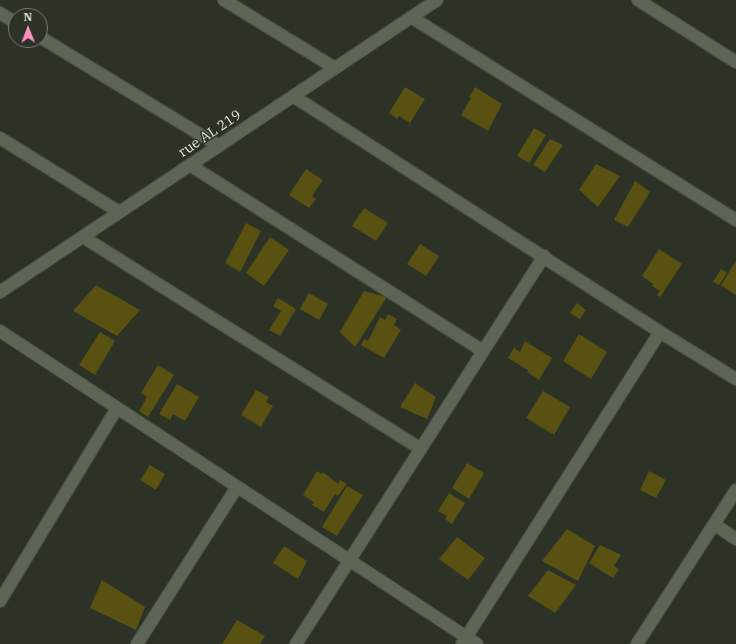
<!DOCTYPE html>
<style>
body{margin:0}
#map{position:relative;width:736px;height:644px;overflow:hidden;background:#2c3226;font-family:"IBM Plex Serif",serif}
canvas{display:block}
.north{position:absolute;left:8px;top:8px;width:40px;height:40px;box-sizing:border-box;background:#2c3226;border:1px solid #747a6f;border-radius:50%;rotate:359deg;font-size:11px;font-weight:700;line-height:16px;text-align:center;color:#e1e5dd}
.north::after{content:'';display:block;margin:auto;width:14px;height:18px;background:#fc8fc2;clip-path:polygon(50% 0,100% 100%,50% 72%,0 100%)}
</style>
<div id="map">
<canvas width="736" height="644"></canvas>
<div class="north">N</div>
</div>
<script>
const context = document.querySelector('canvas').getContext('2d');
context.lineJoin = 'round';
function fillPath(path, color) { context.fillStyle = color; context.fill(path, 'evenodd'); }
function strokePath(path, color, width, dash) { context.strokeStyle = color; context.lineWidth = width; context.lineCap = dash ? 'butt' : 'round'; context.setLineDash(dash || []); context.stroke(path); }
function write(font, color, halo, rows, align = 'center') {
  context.font = font + ' "IBM Plex Serif",serif'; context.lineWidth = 3; context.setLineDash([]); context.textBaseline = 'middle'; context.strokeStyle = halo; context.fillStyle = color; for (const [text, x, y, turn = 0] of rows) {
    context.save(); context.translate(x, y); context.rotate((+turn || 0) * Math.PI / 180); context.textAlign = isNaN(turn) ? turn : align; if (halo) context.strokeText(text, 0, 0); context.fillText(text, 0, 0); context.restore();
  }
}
fillPath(new Path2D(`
 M405,87L425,99L410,123L399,116L397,119L389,113Z
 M475,87L502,104L488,131L461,115L471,98L469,97Z
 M534,128L546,135L529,163L517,156Z
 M550,139L563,145L545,172L533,165Z
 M596,164L620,176L598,207L579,190Z
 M306,169L323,180L312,196L316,199L309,208L289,195Z
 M635,181L650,192L628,227L614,220Z
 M364,208L388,223L376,241L352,226Z
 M246,223L261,231L240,272L225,263Z
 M270,237L289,250L264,286L246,273Z
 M420,244L439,256L426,276L407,264Z
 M659,249L682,264L660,297L657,295L660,291L652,286L653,284L642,276Z
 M736,261V295L721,285Z
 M721,269L727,273L719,285L713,282Z
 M96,285L140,310L117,336L73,311Z
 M364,291L387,297L355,347L340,332Z
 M309,293L328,304L319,320L300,309Z
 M278,298L296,309L280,336L269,330L281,311L273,306Z
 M577,303L586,310L580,319L570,313Z
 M388,314L397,319L394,325L401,330L384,358L361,345L364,339L368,341L380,317L385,320Z
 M100,332L115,341L95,375L79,365Z
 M579,334L607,352L591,379L563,361Z
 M525,341L552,358L539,380L527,372L528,370L508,358L514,348L520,352Z
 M158,365L174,375L148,417L139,411L147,397L141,393Z
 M415,383L436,397L427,419L400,407Z
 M177,384L199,397L185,421L173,414L170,420L159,414Z
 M256,390L269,397L266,402L273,406L261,427L241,415Z
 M543,391L570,407L554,435L526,418Z
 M467,463L484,473L469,499L452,488Z
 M150,465L165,474L156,490L140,480Z
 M317,471L322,474L323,472L338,484L340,480L347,484L338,496L335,494L324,512L312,505L314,502L303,495Z
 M649,471L666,480L656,498L640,490Z
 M347,486L363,495L337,536L322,527Z
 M449,493L465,503L452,524L445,519L447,516L438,511Z
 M567,529L595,546L578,581L542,561Z
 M457,537L485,558L468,580L439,559Z
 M600,545L621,555L614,566L619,569L613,578L589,563Z
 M284,546L307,561L298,579L273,563Z
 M548,570L576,585L555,613L528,596Z
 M102,580L145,607L136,630L90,608Z
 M237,620L265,636L260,644H222Z`), '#585111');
const street = new Path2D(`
 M224,0L335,68
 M638,0L736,62
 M0,13L16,23
 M411,17L736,220
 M40,37L219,146
 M293,96L660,332L736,379
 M0,138L119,212
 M190,165L483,351
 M83,237L421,449
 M0,292L437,0
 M0,331L477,644
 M714,524L736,539
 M0,601L117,408
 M137,644L237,487
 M296,644L544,256
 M462,644L660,332
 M637,644L736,490`);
strokePath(street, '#494f45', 14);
strokePath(street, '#5d6557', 12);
write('14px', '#e1e5dd', '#2c3226', [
 ["rue AL 219",210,134,-34]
]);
</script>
